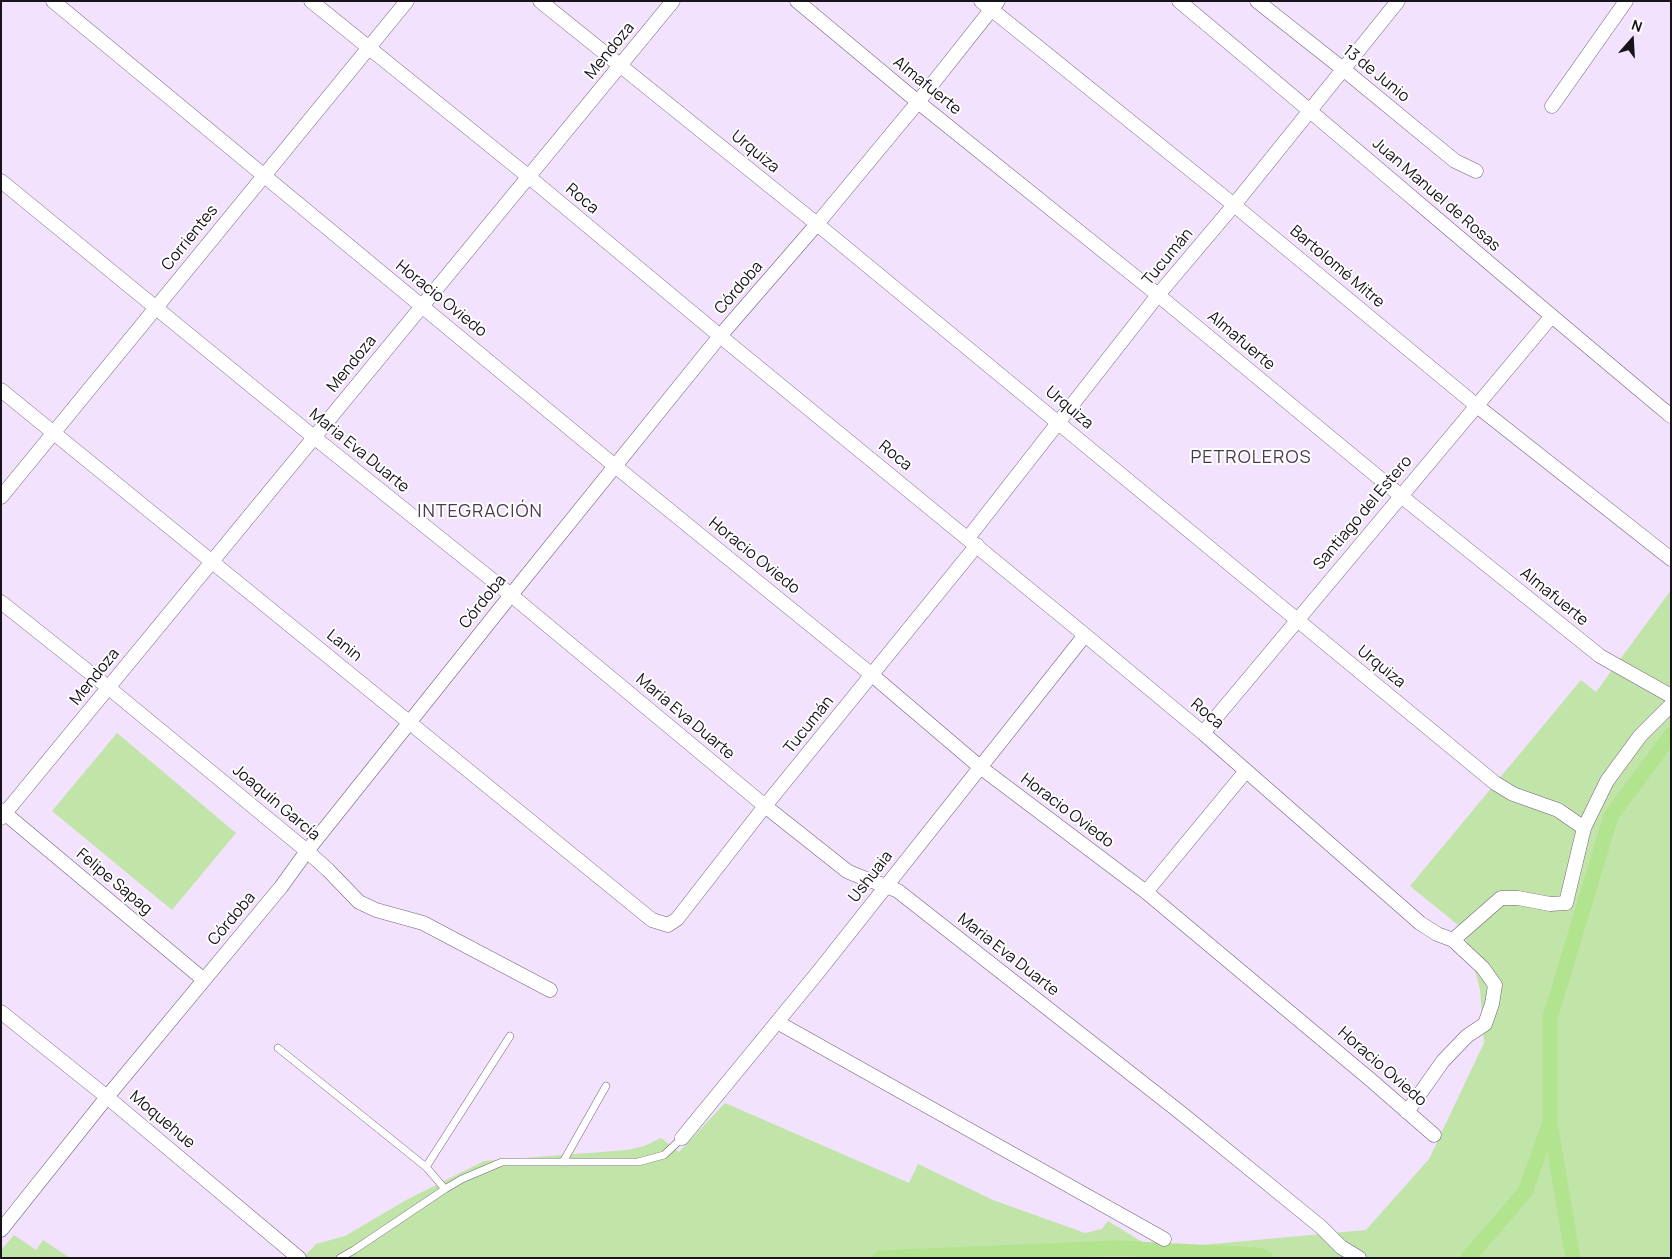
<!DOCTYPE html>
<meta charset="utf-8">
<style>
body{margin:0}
#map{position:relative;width:1672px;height:1259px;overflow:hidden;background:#f3e2fd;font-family:Manrope,sans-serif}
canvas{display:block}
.frame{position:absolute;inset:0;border:2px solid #18121b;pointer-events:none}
.north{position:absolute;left:1607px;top:15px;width:50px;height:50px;-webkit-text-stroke:4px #fff;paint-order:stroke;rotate:19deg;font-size:14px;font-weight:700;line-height:20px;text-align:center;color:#18121b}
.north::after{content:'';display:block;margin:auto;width:18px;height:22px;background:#18121b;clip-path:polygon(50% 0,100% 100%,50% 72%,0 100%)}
</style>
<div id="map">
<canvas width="1672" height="1259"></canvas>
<div class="frame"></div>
<div class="north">N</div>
</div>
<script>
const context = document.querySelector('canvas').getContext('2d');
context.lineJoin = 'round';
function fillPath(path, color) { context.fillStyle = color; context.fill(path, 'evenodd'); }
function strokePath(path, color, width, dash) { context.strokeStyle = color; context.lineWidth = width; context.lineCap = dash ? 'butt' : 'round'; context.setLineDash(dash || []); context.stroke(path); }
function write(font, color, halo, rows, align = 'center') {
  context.font = font + ' Manrope,sans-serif'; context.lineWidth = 4; context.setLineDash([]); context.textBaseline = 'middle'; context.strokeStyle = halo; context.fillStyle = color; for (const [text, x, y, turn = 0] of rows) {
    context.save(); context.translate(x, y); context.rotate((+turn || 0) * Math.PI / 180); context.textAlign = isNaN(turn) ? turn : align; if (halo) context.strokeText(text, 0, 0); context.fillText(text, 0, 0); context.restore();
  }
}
fillPath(new Path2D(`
 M1671,590V1258H303L316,1244L345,1236L408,1199L484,1161L627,1150L644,1146L661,1138L679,1152L725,1103L909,1183L918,1164L993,1200L1085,1233L1102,1229L1108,1221L1144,1243L1190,1246L1366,1230L1429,1159L1484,1043L1480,989L1463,929L1410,886L1581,680L1596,692Z
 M117,733L236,833L172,910L52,811Z
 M14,1235L36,1250L43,1240L70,1258H1V1250Z`), '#c1e4a9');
strokePath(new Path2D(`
 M881,1258L1115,1248L1258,1255L1266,1258
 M1468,1258L1525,1192L1549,1125
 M1573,1258L1550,1123V1018L1611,816L1671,735`), '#b2e38e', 15);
const lane = new Path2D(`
 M278,1048L426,1167L445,1189
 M563,1162L606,1086
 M426,1167L510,1036
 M340,1258L354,1250L445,1189L462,1179L502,1162H638L664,1155L682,1138`);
const street = new Path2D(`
 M53,1L615,466L872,675L980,767L1146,892L1372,1081L1434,1135
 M311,1L529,177L720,336L1085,635L1203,733L1420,923L1437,934L1453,940L1483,968L1495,985L1492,1004L1485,1024L1467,1036L1443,1061L1407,1112
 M540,1L817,224L1495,783L1513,794L1558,810L1584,828
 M797,1L918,102L1158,295L1401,496L1600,656L1671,696
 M981,1L1234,205L1477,406L1671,559
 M1179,1C1344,138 1506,279 1671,416
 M1257,1L1343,69L1455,161L1476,171
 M1552,106L1626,1
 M1,181L315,438L511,595L765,806L847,871C863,879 881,883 898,891L1181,1113L1321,1227L1341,1247L1359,1258
 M1,390L652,920L668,925L677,919L765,806L977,545
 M1,497L407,1
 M968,538L1158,295L1234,205L1398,1
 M1,602L109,688L307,851L328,870L359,902L376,910L423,923L550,990
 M1203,733L1551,317
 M1,810L204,980
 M1,818L673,1
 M1146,892L1246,771
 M1453,940L1501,898H1518L1550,904L1566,903L1584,828L1607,781L1640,736L1671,705
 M1,1012L107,1097L299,1258
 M777,1022L1164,1239
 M682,1138L819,971L1085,635
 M1,1230L107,1097L281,887L307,851L511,595L720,336L817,224L918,102L998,1`);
strokePath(lane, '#71627a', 8);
strokePath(street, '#71627a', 15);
strokePath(lane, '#fff', 7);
strokePath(street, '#fff', 14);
write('16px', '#18121b', '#fff', [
 ["Mendoza",610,51,-51],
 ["13 de Junio",1376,74,39],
 ["Almafuerte",927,86,39],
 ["Urquiza",755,152,39],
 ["Juan Manuel de Rosas",1436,195,41],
 ["Roca",582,199,40],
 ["Corrientes",190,238,-51],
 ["Tucumán",1168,257,-50],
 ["Bartolomé Mitre",1337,267,40],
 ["Córdoba",739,288,-49],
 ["Horacio Oviedo",441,299,39],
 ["Almafuerte",1241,341,40],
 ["Mendoza",352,364,-51],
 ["Urquiza",1069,408,40],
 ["Maria Eva Duarte",359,451,39],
 ["Roca",895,456,39],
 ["Santiago del Estero",1363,513,-50],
 ["Horacio Oviedo",754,556,39],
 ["Almafuerte",1554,597,39],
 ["Córdoba",483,602,-51],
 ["Lanin",344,646,39],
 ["Urquiza",1381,667,39],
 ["Mendoza",95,677,-51],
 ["Roca",1207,714,40],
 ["Maria Eva Duarte",685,717,40],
 ["Tucumán",809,725,-51],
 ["Joaquín García",276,803,40],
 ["Horacio Oviedo",1067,811,37],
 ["Ushuaia",871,877,-52],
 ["Felipe Sapag",114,882,40],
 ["Córdoba",232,919,-50],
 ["Maria Eva Duarte",1008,955,38],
 ["Horacio Oviedo",1382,1067,41],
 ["Moquehue",162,1120,40]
]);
context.letterSpacing = '1px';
write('18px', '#473a4f', '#fff', [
 ["PETROLEROS",1251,458],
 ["INTEGRACIÓN",480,512]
]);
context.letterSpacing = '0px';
</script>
